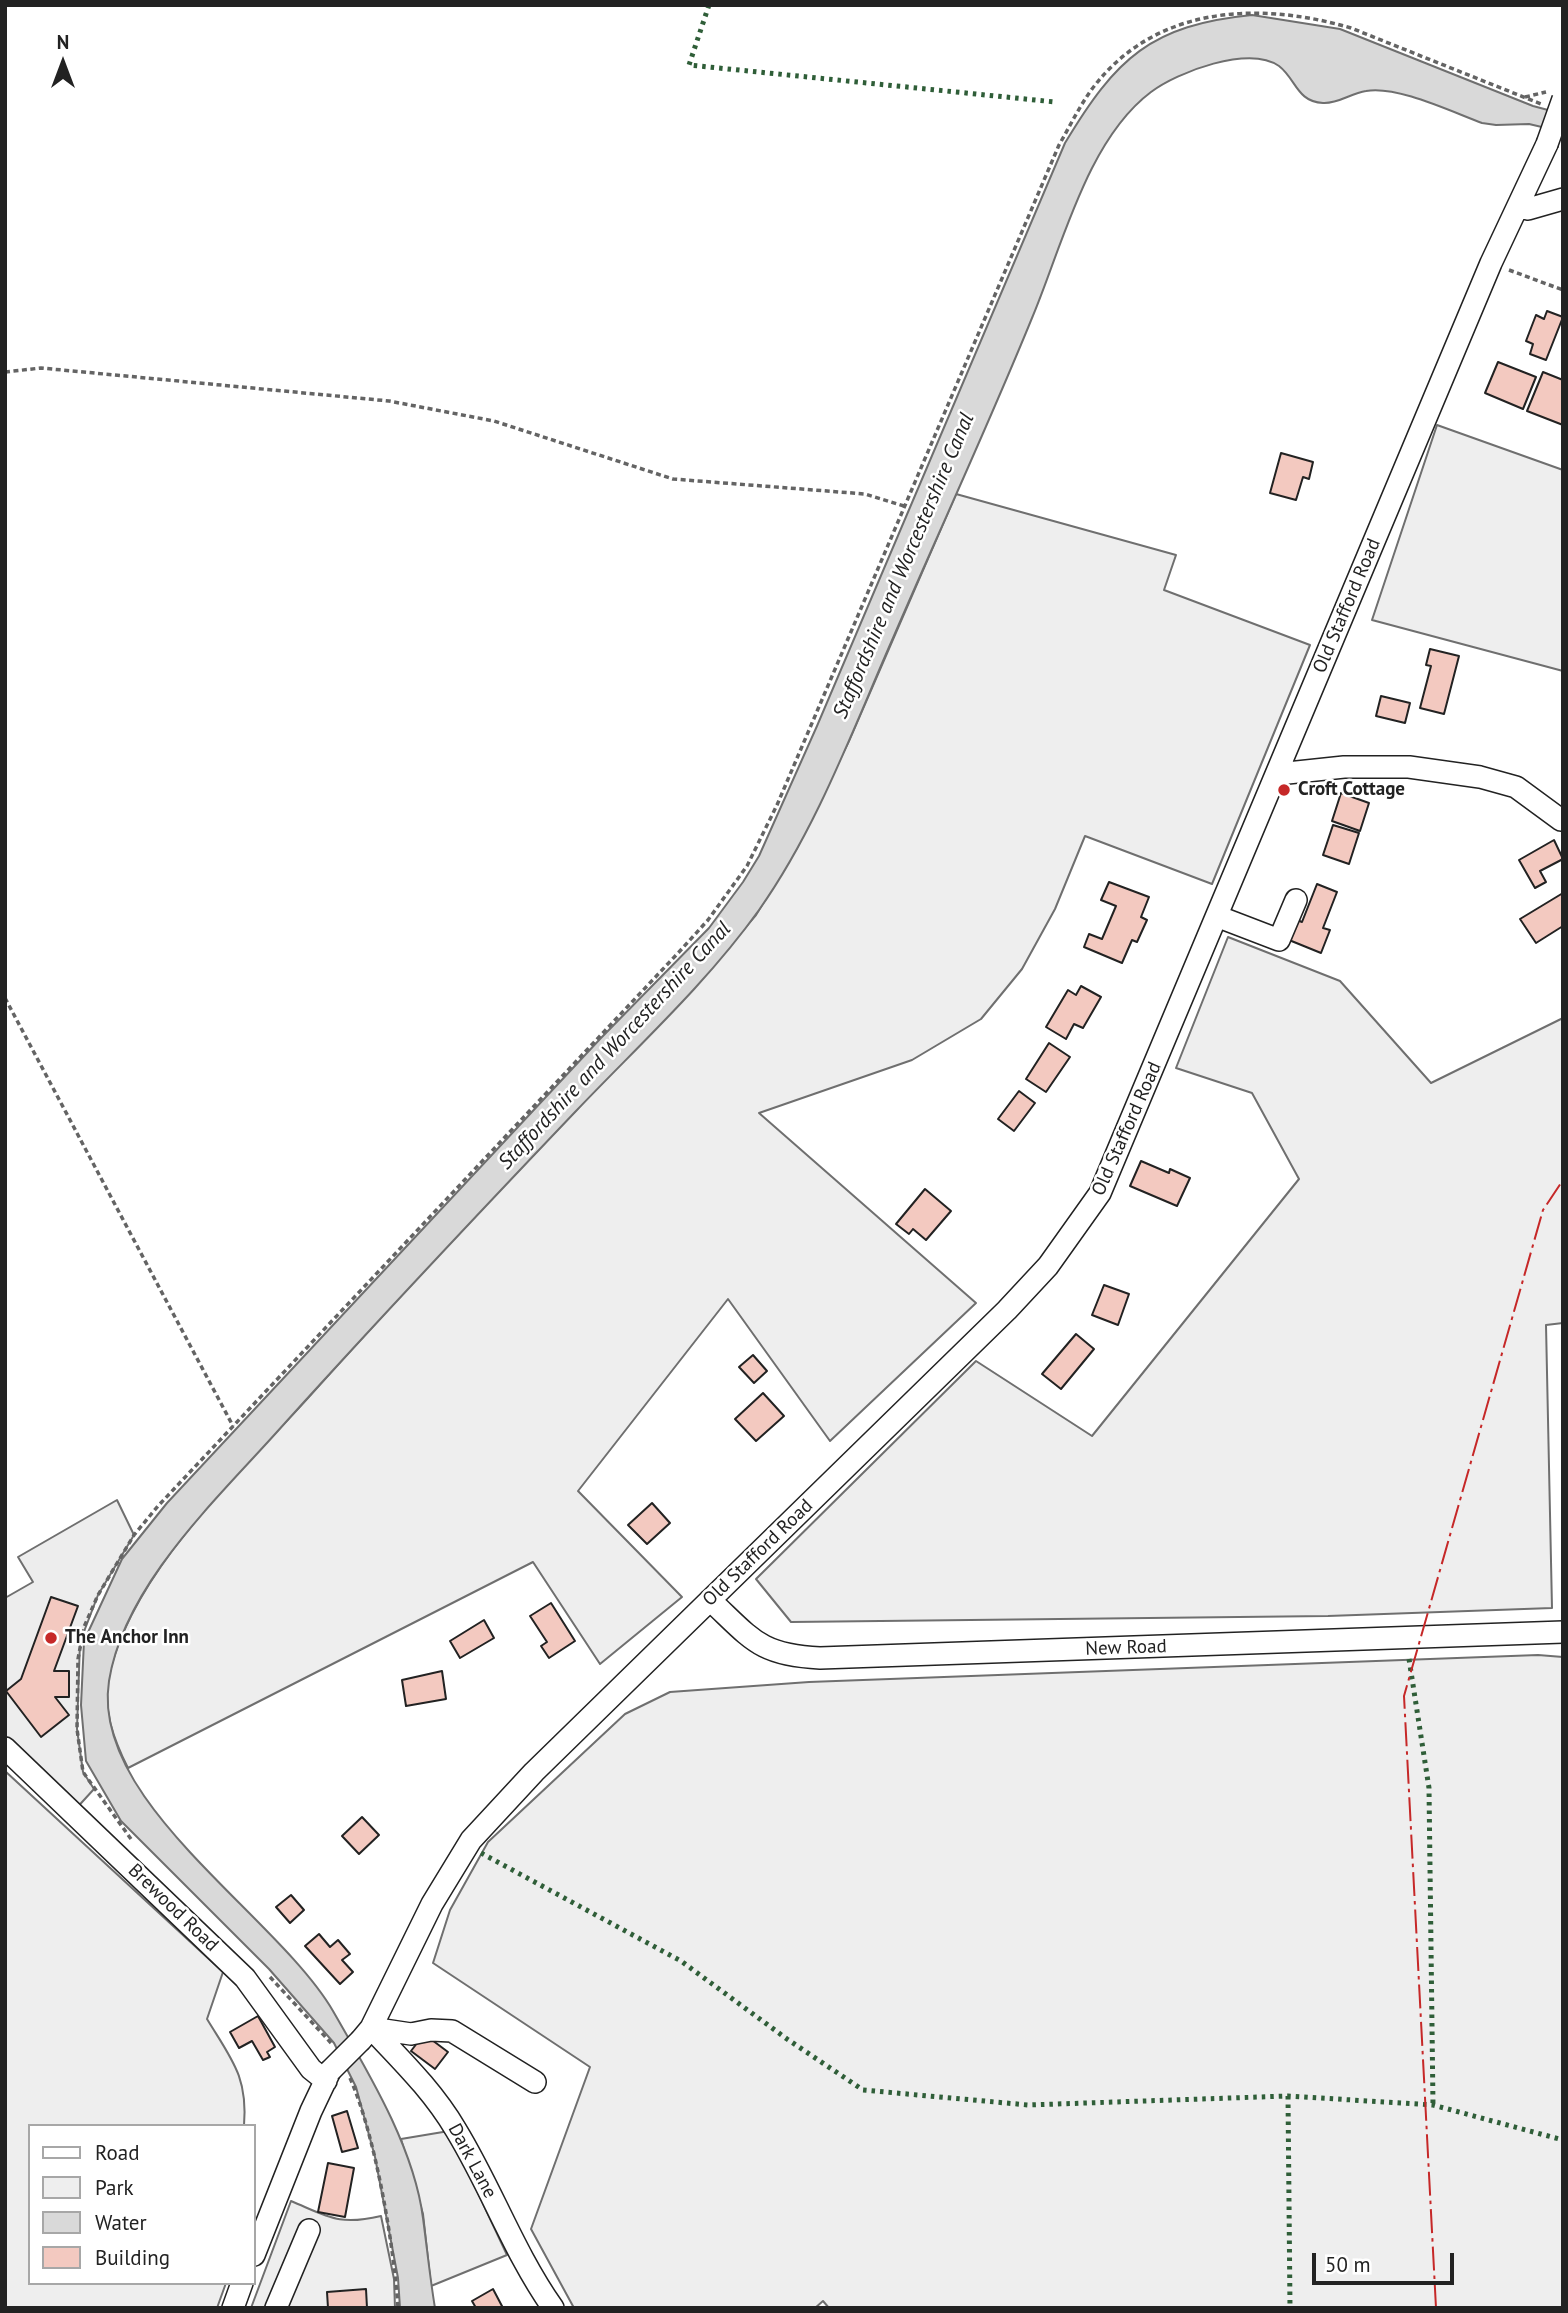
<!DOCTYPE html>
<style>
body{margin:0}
#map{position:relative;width:1568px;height:2313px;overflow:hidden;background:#fff;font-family:"PT Sans",sans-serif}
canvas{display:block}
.frame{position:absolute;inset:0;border:7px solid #222;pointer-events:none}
.legend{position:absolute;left:28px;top:2124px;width:228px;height:161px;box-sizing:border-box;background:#fff;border:2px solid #a7a7a7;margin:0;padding:9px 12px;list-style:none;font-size:21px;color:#222}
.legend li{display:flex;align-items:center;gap:14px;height:35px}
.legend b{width:35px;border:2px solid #a7a7a7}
.north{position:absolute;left:28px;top:28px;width:70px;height:70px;-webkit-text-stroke:5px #fff;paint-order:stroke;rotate:0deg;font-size:19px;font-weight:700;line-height:28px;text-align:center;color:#222}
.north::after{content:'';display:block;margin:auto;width:24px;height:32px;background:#222;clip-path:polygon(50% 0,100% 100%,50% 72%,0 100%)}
.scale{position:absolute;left:1312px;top:2253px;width:142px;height:32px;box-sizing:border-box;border:4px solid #222;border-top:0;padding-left:9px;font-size:21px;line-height:24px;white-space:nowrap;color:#222;-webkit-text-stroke:5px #fff;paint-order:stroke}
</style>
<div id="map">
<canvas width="1568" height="2313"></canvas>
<div class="frame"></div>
<ul class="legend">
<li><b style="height:9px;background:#fff"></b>Road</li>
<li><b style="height:19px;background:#eee"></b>Park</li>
<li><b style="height:19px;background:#d9d9d9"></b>Water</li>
<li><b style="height:19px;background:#f3c9c0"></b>Building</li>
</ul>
<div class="north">N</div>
<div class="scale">50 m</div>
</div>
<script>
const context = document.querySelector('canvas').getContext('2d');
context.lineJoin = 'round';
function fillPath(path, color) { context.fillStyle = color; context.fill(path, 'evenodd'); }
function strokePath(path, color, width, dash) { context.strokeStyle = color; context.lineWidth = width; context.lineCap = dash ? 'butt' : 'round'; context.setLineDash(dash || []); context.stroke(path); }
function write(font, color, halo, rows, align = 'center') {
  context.font = font + ' "PT Sans",sans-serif'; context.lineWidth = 5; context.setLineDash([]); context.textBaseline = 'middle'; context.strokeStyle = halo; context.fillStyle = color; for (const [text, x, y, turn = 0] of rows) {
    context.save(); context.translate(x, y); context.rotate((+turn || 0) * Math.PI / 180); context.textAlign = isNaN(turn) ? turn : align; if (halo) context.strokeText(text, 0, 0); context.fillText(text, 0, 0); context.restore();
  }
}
const green = new Path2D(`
 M1437,425L1563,470V671L1372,620Z
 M956,494L1176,555L1164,590L1310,645L1212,884L1085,836L1055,909L1022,969L981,1019L912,1060L759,1113L976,1303L830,1441L728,1299L578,1491L682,1597L600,1664L533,1562L128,1768C114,1740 102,1709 109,1676C132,1572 237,1476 307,1399C434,1257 567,1120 699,982L756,915L797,848L849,741Z
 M1228,937L1340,981L1431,1083L1563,1018V1323L1546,1325L1552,1608L1328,1616L791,1622L756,1579L976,1361L1092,1436L1299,1179L1252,1093L1176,1068Z
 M1538,1655L1563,1657V2308H829L823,2301L815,2308H574L531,2229L590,2067L433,1963L450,1910L488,1842L625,1714L670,1692L809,1682Z
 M5,1771L223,1972L207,2019C232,2060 248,2077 244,2126H30V2283H226L217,2308H5Z
 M449,2131L507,2255L431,2286L423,2214L401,2139Z
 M291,2201C329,2217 339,2226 381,2216L394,2279L395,2308H251Z`);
fillPath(green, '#eee');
strokePath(green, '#6f6f6f', 2);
const parking = new Path2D(`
 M117,1500L134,1535L98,1595L80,1642L77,1729L83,1772L94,1789L73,1812L5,1739V1598L33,1582L18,1557Z`);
fillPath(parking, '#ededed');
strokePath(parking, '#6f6f6f', 2);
const water = new Path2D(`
 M1252,15L1340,29L1533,106L1563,114V132L1529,124L1496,125L1482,123C1452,112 1396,85 1366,91C1351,93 1338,104 1323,103C1297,102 1296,79 1279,66C1249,45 1177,72 1151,92C1087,140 1062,247 1032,318C988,426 939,531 893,638C853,729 817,828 759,910C707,983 638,1046 576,1111C475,1217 374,1324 276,1433C214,1502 124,1586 109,1681C90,1802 277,1915 333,2011C368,2072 414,2147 423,2218C427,2248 430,2278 435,2308H400L398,2278L375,2157L356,2087L334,2043L269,1969L121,1821L86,1761L81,1705L84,1641L122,1559L167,1503L600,1039L709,928L743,882L759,856L817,726L1065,143C1116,58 1151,25 1252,15Z`);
fillPath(water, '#d9d9d9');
strokePath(water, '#6f6f6f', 2);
const building = new Path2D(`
 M1547,311L1563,317L1546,360L1530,354L1533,344L1526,341L1536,315L1544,319Z
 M1498,362L1536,377L1523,409L1485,393Z
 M1543,372L1563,380V425L1527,411Z
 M1281,453L1313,462L1309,479L1303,477L1296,500L1270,493Z
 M1430,649L1459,656L1444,714L1420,708L1431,666L1426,665Z
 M1381,696L1410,703L1405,723L1376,716Z
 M1341,793L1369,803L1360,831L1332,821Z
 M1333,825L1359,833L1349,864L1323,855Z
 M1554,840L1563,859L1540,871L1546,882L1535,888L1519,860Z
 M1109,882L1149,897L1141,917L1147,920L1137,942L1132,940L1122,963L1084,947L1089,934L1102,939L1116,906L1101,900Z
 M1317,884L1337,892L1323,928L1330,930L1321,953L1289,940L1297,920L1302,922Z
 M1563,893V926L1536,943L1520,919Z
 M1081,986L1101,997L1083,1028L1074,1024L1066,1039L1046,1027L1068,990L1076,995Z
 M1049,1043L1070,1057L1046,1092L1026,1079Z
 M1019,1091L1035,1103L1014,1131L998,1119Z
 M1141,1161L1169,1173L1170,1169L1190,1178L1177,1206L1130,1186Z
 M925,1189L951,1211L926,1240L913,1229L909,1234L896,1224Z
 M1104,1285L1129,1294L1118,1325L1092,1315Z
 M1076,1334L1094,1349L1061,1389L1042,1374Z
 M753,1355L767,1371L754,1383L739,1367Z
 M763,1393L784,1416L756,1441L735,1419Z
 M652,1503L670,1523L647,1544L628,1525Z
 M51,1597L78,1606L54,1671H69V1697H55L69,1715L41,1737L6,1691L21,1679Z
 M551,1603L575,1641L549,1658L541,1646L547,1642L530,1616Z
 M484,1620L494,1638L460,1658L450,1641Z
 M442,1671L446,1699L406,1706L402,1680Z
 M362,1817L379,1835L359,1854L342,1836Z
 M291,1895L304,1910L290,1923L276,1907Z
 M319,1934L330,1947L338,1940L350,1954L342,1960L353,1972L340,1984L305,1946Z
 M258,2016L275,2047L267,2052L270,2057L263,2060L252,2041L239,2048L230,2032Z
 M424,2034L448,2052L435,2069L411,2051Z
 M347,2111L358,2148L342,2152L332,2116Z
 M328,2163L354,2168L345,2217L318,2212Z
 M366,2289L367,2308H328L327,2292Z
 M493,2289L503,2308H476L472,2301Z`);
fillPath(building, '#f3c9c0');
strokePath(building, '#222', 2);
const minor = new Path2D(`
 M1518,207L1528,209L1563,199
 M1278,774L1344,767H1409L1480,777L1516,787L1561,820
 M1219,917L1279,940L1296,900
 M710,1600C752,1639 759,1655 820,1658L1563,1632
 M5,1748L245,1978L311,2069L326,2081
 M371,2028C402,2061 433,2091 456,2130C492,2189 513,2251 553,2308
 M371,2028L411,2034L431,2030L452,2031L535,2082
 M361,2040L371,2028L432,1904L471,1840L534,1772L1007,1310L1048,1266L1100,1193L1491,263L1547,144
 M254,2255L311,2111L330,2071
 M233,2308L242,2283
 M276,2308L309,2230`);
strokePath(minor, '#222', 24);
strokePath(new Path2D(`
 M1525,97L1546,92
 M1509,270L1563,290
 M5,372L41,368L389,401L494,421L673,479L865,494L904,506
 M5,998L233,1426
 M131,1839L83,1772L77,1729L78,1659L84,1627L98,1595L134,1535L158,1506L679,952L708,920L747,866L777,805L1059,145C1070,126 1079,107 1092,89C1155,5 1259,1 1351,28L1541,104
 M270,1977L331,2043
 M350,2078C375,2134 394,2245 398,2308`), '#646464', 3.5, [5, 3.5]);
strokePath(minor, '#fff', 21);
const minorBridge = new Path2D(`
 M1547,144L1563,99
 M330,2071L361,2040`);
strokePath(minorBridge, '#222', 24, []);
strokePath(minorBridge, '#fff', 21);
strokePath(new Path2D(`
 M709,5L689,65L1055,102
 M1409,1659L1429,1788L1433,2105
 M481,1853L681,1961L787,2039L863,2090L1028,2105L1288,2096L1433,2105L1563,2140
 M1288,2096L1290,2308`), '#2f5e38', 5, [3.5, 5]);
strokePath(new Path2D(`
 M1436,2308L1404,1696L1543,1210L1563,1180`), '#c62828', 2, [24, 5, 3.5, 5]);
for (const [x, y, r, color] of [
 [1284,790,7,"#c62828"],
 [51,1638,7,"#c62828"]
]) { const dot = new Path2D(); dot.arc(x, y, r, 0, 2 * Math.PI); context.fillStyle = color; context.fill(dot); strokePath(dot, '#fff', 2.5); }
write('19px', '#222', '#fff', [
 ["Old Stafford Road",1347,606,-67],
 ["Old Stafford Road",1127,1129,-66],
 ["Old Stafford Road",758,1553,-44],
 ["New Road",1126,1648,-2],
 ["Brewood Road",173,1908,44],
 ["Dark Lane",472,2161,62]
]);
write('bold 19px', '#222', '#fff', [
 ["Croft Cottage",1298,790],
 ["The Anchor Inn",65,1638]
], 'left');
write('italic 21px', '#222', '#fff', [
 ["Staffordshire and Worcestershire Canal",904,566,-67],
 ["Staffordshire and Worcestershire Canal",615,1046,-47]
]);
</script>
